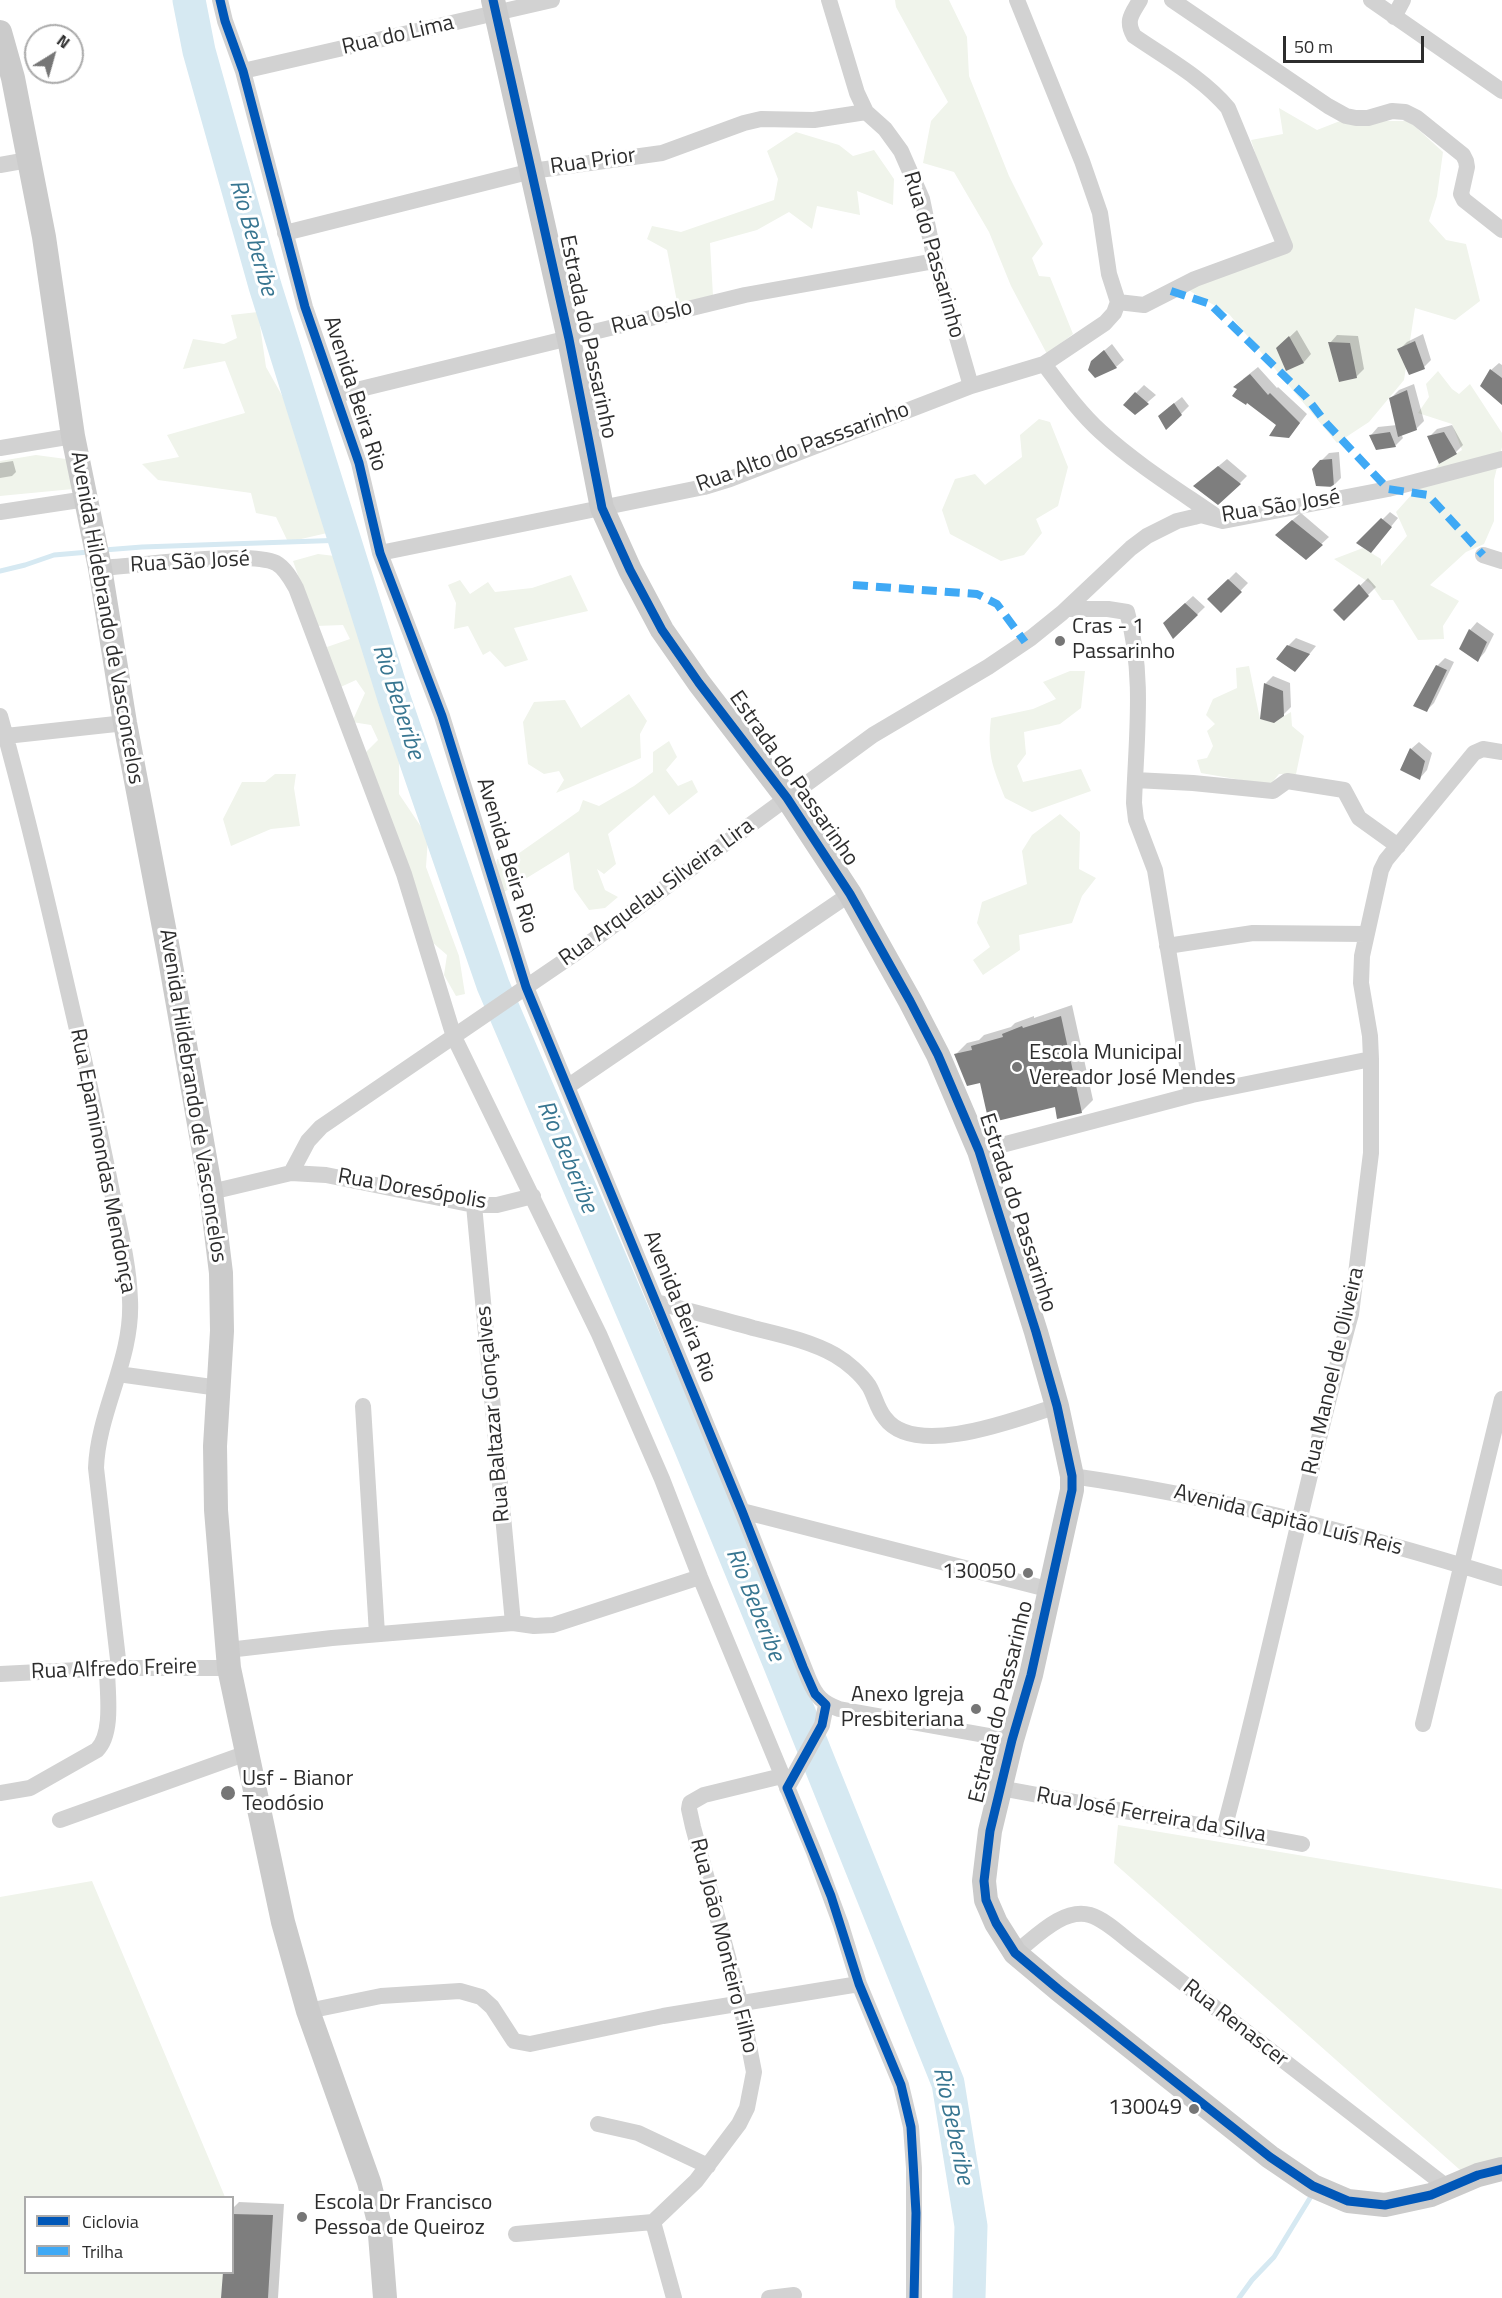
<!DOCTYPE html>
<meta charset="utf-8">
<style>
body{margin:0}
#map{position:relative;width:1502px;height:2298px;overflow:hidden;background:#fff;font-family:"Titillium Web",sans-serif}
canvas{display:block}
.legend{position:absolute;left:24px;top:2196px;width:210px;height:78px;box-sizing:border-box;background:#fff;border:2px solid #ababab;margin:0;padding:8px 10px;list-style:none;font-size:18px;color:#2d2d2d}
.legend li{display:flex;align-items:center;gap:12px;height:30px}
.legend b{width:30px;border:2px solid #ababab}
.north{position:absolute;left:24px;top:24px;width:60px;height:60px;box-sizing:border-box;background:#fff;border:2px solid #ababab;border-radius:50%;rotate:37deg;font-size:16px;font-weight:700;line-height:24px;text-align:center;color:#2d2d2d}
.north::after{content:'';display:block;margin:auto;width:21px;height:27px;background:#767676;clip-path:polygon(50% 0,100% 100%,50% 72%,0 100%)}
.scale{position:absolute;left:1283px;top:36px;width:141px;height:27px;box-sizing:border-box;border:3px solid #2d2d2d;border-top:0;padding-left:8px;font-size:18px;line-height:21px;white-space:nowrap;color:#2d2d2d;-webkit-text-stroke:4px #fff;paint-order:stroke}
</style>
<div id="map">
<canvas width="1502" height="2298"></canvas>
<ul class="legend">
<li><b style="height:8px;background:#0057b8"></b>Ciclovia</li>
<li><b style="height:8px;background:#3fa9f5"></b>Trilha</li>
</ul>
<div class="north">N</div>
<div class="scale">50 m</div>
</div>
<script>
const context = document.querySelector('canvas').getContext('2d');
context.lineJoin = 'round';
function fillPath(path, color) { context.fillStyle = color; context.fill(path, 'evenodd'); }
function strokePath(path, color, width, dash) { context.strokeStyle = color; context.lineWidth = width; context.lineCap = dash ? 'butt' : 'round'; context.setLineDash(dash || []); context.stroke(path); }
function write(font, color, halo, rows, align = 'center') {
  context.font = font + ' "Titillium Web",sans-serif'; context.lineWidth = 6; context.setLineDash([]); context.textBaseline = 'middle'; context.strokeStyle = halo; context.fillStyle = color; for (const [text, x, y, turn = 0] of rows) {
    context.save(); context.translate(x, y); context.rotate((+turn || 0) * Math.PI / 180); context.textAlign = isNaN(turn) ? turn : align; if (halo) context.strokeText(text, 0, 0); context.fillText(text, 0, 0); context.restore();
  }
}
fillPath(new Path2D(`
 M895,0H949L967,37L969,76L1009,176L1043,244L1032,258L1039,276L1050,277L1073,334L1047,354L1011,286L989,232L954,172L923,163L931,121L948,102L896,7Z
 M1279,108L1317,130L1340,121H1409L1443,152L1437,196L1429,221L1446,240L1466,244L1480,301L1455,320L1415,308L1404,380L1369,422L1337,443L1229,314L1185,288L1285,246L1251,140L1283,134Z
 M796,132L839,145L853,156L874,150L894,179L893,205L857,191L860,215L817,206L812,229L789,212L757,230L710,243L713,296L679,312L667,250L647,239L652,226L681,232L774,200L778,179L767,151Z
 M258,312L266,367L298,424L336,531L288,542L276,517L256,513L251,493L158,480L142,464L179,457L167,435L245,413L225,361L183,369L193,339L224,344L237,338L231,315Z
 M1438,371L1452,389L1459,394L1470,384L1502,433V447L1494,480V521L1484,544L1466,552L1430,585L1459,601L1443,626L1444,639L1418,640L1393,600H1382L1371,584L1334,559L1363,548L1381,559V566L1407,536L1396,512L1439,464L1462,450L1452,424L1418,413L1429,397L1426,384Z
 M1039,419L1050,422L1068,467L1058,506L1036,519L1042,533L1024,555L1001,561L950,534L942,510L955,479L975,474L985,485L1022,457L1020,435Z
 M36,455L66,459L73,489L0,496V461Z
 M318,554L343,557L367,647L399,751V794L428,837L426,867L459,956L465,994L456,996L444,975L447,955L432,942L364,754L378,740L371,725L352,722L365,693L356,680L334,690L327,647L350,639L343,625L316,626L293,561Z
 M571,575L588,611L514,628L528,660L505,667L490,651L483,655L468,626L454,629L456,603L448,585L460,580L470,594L488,582L495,592L532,588Z
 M1249,666L1260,719L1274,722L1291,712L1292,726L1304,736L1296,774H1279L1270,785L1201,773L1197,760L1207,758L1213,746L1207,731L1215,724L1206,715L1213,699L1237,688L1236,668Z
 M1070,671H1085L1081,708L1060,724L1024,732L1026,754L1017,766L1023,782L1081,769L1091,791L1032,812L1005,798C992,765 987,754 991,718L1033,709L1056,699L1043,682Z
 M629,694L647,721L640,734L641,758L556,793L564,780L559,771L544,774L528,764L523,722L534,702L565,700L581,728Z
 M669,741L677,757L666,770L678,786L692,780L698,792L669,815L654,795L608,834L616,864L604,874L597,869L605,890L618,897L605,908L589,910L574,889L569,852L504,892L496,867L497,859L515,856L579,811L583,800L599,806L634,786L653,772V752Z
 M275,774H296L294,788L300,826L271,829L231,846L223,819L242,782H265Z
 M1060,814L1080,832L1079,869L1096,878L1082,896L1072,923L1019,935L1020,950L983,975L973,960L990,947L977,923L982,902L1027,884L1022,851L1032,835Z
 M1118,1825L1502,1889V2174L1477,2185L1114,1863Z
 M92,1881L225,2197L26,2198V2272L223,2273L221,2298H0V1897Z`), '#f0f4eb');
fillPath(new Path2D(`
 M1297,330L1311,354L1304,362L1287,369L1278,348Z
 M1423,334L1431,360L1424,367L1399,350L1407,342Z
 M1337,335L1358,336L1364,369L1356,377L1330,343Z
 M1112,344L1124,360L1116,367L1100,354Z
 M1499,363L1502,365V398L1491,370Z
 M1258,367L1277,388L1278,387L1307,414L1289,437L1243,379Z
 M1414,384L1424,421L1416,429L1401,434L1403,438L1395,446L1371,435L1378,427L1397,425L1391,398L1399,390Z
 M1144,385L1156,395L1135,413L1125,404Z
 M1182,397L1189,406L1167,428L1168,408Z
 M1452,425L1463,445L1456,452L1429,437L1437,429Z
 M1339,452L1341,478L1334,485L1313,469L1329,453Z
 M1227,459L1247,476L1240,483L1203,479Z
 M13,461L16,472L12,476L0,478V463Z
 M1390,512L1398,518L1371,551L1359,543Z
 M1301,513L1329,537L1306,558L1284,527Z
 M1236,572L1248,583L1221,611L1209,599Z
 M1368,578L1376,587L1344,619L1335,610Z
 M1193,596L1205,607L1174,637L1172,615Z
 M1477,622L1494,634L1485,652L1478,660L1461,648L1470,630Z
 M1296,638L1316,646L1303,662L1288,646Z
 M1445,658L1454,662L1434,703L1427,710L1437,666Z
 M1273,676L1290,683L1291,707L1283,715L1265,684Z
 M1419,742L1432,753L1427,770L1420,778L1402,770L1411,749Z
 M1072,1005L1093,1100L1081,1112L981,1081L956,1054L967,1043L979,1040L984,1035L1011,1027L1015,1023L1034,1016V1018Z
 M239,2202L284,2204L278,2298H223L232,2272V2209Z`), '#0003');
strokePath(new Path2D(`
 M104,550L142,547L346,540
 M0,571L25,565L54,555L89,552
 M1239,2298L1252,2280L1274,2257L1310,2198`), '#d6e9f2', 5);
strokePath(new Path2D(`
 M189,0L199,51L265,286L394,698L493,985L690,1446L778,1660L948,2083L971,2226L969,2298`), '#d6e9f2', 33);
fillPath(new Path2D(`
 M1289,336L1304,363L1286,371L1276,348Z
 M1415,341L1425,369L1409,375L1397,349Z
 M1328,342L1350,343L1357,378L1339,382Z
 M1104,350L1117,368L1095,378L1088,370L1091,361Z
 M1490,369L1502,378V405L1480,386Z
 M1250,374L1268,395L1270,393L1300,423L1289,438L1269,436L1276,425L1247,403L1246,405L1232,396L1237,389L1233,387Z
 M1407,390L1417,430L1398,437L1389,398Z
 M1135,392L1149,404L1135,415L1123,405Z
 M1174,403L1182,415L1166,430L1158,416Z
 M1390,432L1396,447L1376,450L1369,435Z
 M1444,432L1457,454L1439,464L1427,436Z
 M1332,459L1334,487L1316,486L1312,469L1320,460Z
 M1218,466L1241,484L1218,505L1193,486Z
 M1381,518L1392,527L1371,553L1356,543Z
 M1292,520L1323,545L1306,560L1275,535Z
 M1228,579L1242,592L1221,613L1207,599Z
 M1359,584L1369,596L1344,621L1333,610Z
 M1185,603L1198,615L1173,639L1163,623Z
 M1469,629L1487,642L1478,662L1459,649Z
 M1287,645L1310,654L1295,672L1276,659Z
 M1436,665L1447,670L1427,712L1413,706Z
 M1264,683L1283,691L1284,716L1274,723L1260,719Z
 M1410,748L1425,761L1420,780L1400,770Z
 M1061,1016L1082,1113L1057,1119L1055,1107L989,1123L980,1083L967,1086L954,1054L972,1050L971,1046L1003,1037L1002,1034L1022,1026L1023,1028Z
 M232,2214L273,2215L268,2298H221L223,2272H232Z`), '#7e7e7e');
strokePath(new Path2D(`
 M220,0L225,21L243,71L305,307L359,463L380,553L442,716L526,987L742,1511L809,1680C816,1696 822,1703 839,1709L1012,1740
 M829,0L857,93L866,112L885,129L901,151L922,199L935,261L971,386
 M1172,0L1328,106L1346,116L1356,118H1368L1392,111L1405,112L1417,118L1463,155L1466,161L1467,167L1461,194L1464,200L1502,230
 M1371,0L1502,91
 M1394,17L1403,0
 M243,71L552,0
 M0,165L28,160
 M285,233L532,171L662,153L744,123L761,119L814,120L866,112
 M1118,302L1144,305L1195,279L1285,246L1228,108C1203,78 1166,58 1134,36C1125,20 1132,14 1140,0
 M1044,364C1062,388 1079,412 1101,432C1136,464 1178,490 1217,517
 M336,395L745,295L935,261
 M0,448L73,436
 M0,512L86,499
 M380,553L704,487L730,479L971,386L1044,364L1105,323L1114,313L1118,302L1109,274L1100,213L1082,161L1017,0
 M1483,555L1502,561
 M100,568C135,566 250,550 276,563C285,568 291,579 296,588L404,874L454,1037L599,1334L662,1479L700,1577L814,1852L841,1925L859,1984L901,2085L911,2127L914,2168V2298
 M1067,609H1108L1127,612C1145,673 1136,740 1134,803L1136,820L1155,870L1192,1095
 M0,716C32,831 58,948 85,1064C95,1110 105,1156 114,1202C121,1234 129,1267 130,1300C133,1359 98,1411 96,1468L119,1668
 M6,736L125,723
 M1135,780L1193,783L1273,791L1287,781L1344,790L1359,818L1398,846
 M1167,946L1253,933L1367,934
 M567,1087L850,894
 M979,1151L1192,1095L1371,1059
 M291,1173L308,1141L321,1127L573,955L873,735L988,667L1031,638L1062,613L1131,548L1147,536L1177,521L1194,517L1201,515L1223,521L1388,489L1502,459
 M211,1192L291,1173L326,1175L474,1205H497L533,1196
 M474,1205L513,1623
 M656,1302C689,1311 721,1319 753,1328C781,1335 810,1341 835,1355C847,1362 861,1374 869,1386C875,1396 877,1409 885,1418C915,1459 1017,1419 1057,1406
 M118,1374L219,1388
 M363,1406L377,1634
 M1072,1476C1218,1497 1361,1534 1502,1578
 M742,1511L1051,1590
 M228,1650L332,1638L513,1623L534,1626L553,1625L700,1577
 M0,1674L119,1668H229
 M1423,1724L1502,1399
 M787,1788L822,1725L826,1705
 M1000,1788L1302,1844
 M0,1793L30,1788L97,1750C114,1733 107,1691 107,1668
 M60,1820L247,1753
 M1224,1829C1270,1659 1304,1485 1351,1314L1371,1153V1059L1370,1036L1361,983L1362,956L1381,870L1386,860L1474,753L1483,749L1502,752
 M1015,1953C1035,1938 1063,1907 1090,1915C1106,1920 1121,1935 1134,1945L1447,2187
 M308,2011L381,1996L460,1991L481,1997L492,2007L514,2041L530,2044L663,2016L859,1984
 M598,2124L638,2133L708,2166
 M653,2222L696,2181L739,2124L747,2108L754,2072L741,2005L693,1827L689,1809L690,1803L704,1795L782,1776
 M653,2222L674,2298
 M516,2234L653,2222
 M769,2298L794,2295`), '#d2d2d2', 16);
strokePath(new Path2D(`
 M493,0L569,339L602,508L630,570L662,630L699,683L787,798L850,894L910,1001L938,1055L979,1151L1036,1332L1057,1406L1072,1476V1490L1031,1675L1012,1740L990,1831L984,1881L986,1900L996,1923L1015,1953L1058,1989L1270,2157L1313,2186L1348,2201L1385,2205L1431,2195L1478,2175L1502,2169
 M0,32L13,78L44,237L73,436L100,568L125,723L169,954L211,1192L221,1273L222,1331L215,1446L216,1510L229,1668L283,1922L308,2011L369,2182L379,2222L385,2298`), '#cbcbcb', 24);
strokePath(new Path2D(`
 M1171,291L1210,304L1306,397L1327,424L1388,489L1428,495L1483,555
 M853,585L977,594L997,604L1025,642`), '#3fa9f5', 8, [15, 8]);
strokePath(new Path2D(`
 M220,0L225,21L243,71L305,307L359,463L380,553L442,716L526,987L742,1511L803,1667L815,1694L826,1705L822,1725L787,1788L831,1896L859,1984L901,2085L911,2127L916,2213L914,2298
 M493,0L569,339L602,508L630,570L662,630L699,683L787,798L850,894L910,1001L938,1055L979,1151L1036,1332L1057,1406L1072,1476V1490L1031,1675L1012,1740L990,1831L984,1881L986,1900L996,1923L1015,1953L1058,1989L1270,2157L1313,2186L1348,2201L1385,2205L1431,2195L1478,2175L1502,2169`), '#0057b8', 9);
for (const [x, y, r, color] of [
 [1060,641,6,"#767676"],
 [1017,1067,6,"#767676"],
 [1028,1573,6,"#767676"],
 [976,1709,6,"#767676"],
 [228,1793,8,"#767676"],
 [1194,2109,6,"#767676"],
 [302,2217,6,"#767676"]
]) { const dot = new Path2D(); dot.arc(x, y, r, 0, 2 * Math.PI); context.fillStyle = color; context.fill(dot); strokePath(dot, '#fff', 2); }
write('22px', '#2d2d2d', '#fff', [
 ["Rua do Lima",398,36,-13],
 ["Rua Prior",593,162,-8],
 ["Rua do Passarinho",933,255,74],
 ["Rua Oslo",652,318,-14],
 ["Estrada do Passarinho",587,337,78],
 ["Avenida Beira Rio",354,394,72],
 ["Rua Alto do Passsarinho",803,448,-20],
 ["Rua São José",1281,507,-9],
 ["Rua São José",190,563,-3],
 ["Avenida Hildebrando de Vasconcelos",106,618,80],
 ["Estrada do Passarinho",793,779,55],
 ["Avenida Beira Rio",506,856,73],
 ["Rua Arquelau Silveira Lira",657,893,-36],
 ["Avenida Hildebrando de Vasconcelos",192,1096,81],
 ["Rua Epaminondas Mendonça",102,1161,79],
 ["Rua Doresópolis",412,1190,10],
 ["Estrada do Passarinho",1017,1213,72],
 ["Avenida Beira Rio",679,1307,68],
 ["Rua Manoel de Oliveira",1334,1371,-77],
 ["Rua Baltazar Gonçalves",494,1414,-95],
 ["Avenida Capitão Luís Reis",1288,1521,14],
 ["Rua Alfredo Freire",114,1670,-2],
 ["Estrada do Passarinho",1002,1702,-76],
 ["Rua José Ferreira da Silva",1151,1816,10],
 ["Rua João Monteiro Filho",723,1946,76],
 ["Rua Renascer",1235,2024,38]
]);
write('22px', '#2d2d2d', '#fff', [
 ["Cras - 1",1072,628],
 ["Passarinho",1072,653],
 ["Escola Municipal",1029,1054],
 ["Vereador José Mendes",1029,1079],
 ["130050",1016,1573,"right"],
 ["Anexo Igreja",964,1696,"right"],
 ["Presbiteriana",964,1721,"right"],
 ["Usf - Bianor",242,1780],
 ["Teodósio",242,1805],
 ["130049",1182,2109,"right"],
 ["Escola Dr Francisco",314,2204],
 ["Pessoa de Queiroz",314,2229]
], 'left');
write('italic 24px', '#387691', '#fff', [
 ["Rio Beberibe",252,238,74],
 ["Rio Beberibe",397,702,72],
 ["Rio Beberibe",566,1157,67],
 ["Rio Beberibe",754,1605,68],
 ["Rio Beberibe",952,2126,78]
]);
</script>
